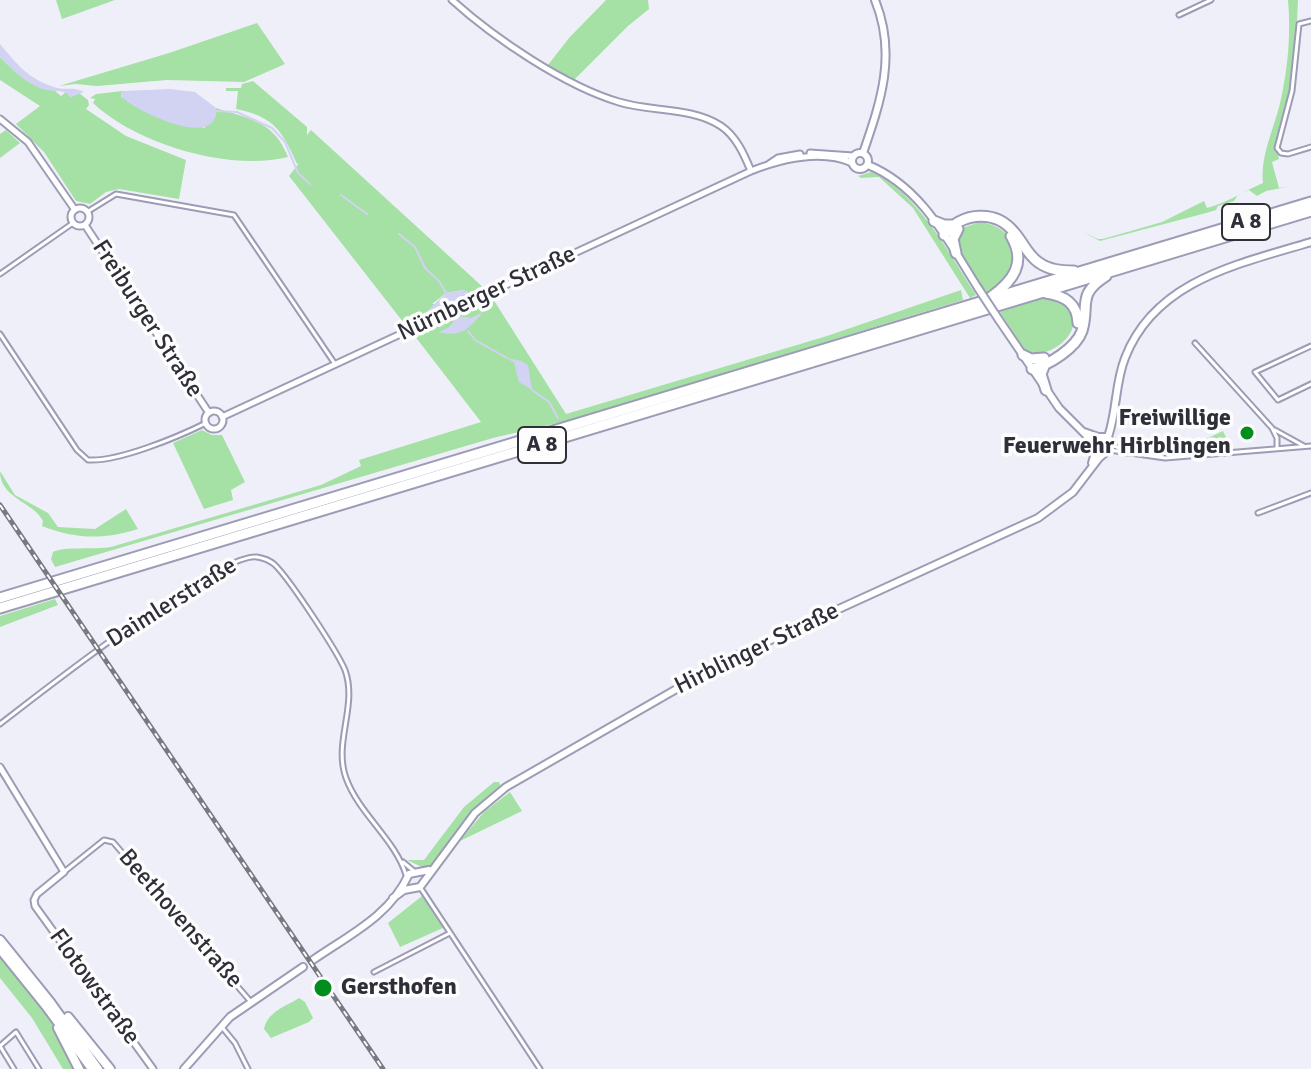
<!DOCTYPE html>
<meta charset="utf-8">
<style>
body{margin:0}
canvas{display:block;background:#efeffa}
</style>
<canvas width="1311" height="1069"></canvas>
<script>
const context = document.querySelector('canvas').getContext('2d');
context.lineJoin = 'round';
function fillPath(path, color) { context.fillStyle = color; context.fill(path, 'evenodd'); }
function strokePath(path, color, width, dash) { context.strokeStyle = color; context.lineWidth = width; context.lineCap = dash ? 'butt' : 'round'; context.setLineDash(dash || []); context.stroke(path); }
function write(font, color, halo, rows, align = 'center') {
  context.font = font + ' Signika,sans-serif'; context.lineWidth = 7; context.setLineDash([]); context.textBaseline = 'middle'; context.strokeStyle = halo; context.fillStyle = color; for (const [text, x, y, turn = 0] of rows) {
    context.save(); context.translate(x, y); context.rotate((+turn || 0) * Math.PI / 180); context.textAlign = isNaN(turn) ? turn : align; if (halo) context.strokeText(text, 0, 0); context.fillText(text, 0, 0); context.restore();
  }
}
fillPath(new Path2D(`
 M56,0H115L62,19Z
 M606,0H648L649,9L628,26L573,81L548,65L569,38Z
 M1288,0H1298C1297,29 1295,58 1290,87C1286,110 1272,136 1279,159L1272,162L1279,188L1292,186L1266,191L1257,196L1249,190L1238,195L1234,201L1218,206L1216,210L1206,213L1100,241L1083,232L1098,239H1103L1162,222L1204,201L1207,208C1227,203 1244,191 1263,183C1260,155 1275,127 1281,99C1288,66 1291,34 1288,0Z
 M257,23L285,64L244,82L167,80L97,86L75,84L59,86L169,53Z
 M0,57C14,71 34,90 54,90L61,96L66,92L71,97L79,93L88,100L89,105L86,109L126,136L186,160L179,199L119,189L106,192L90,204L76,201L44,152L16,124L40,106L0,80Z
 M253,81L307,127V135L311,130L485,289V292L407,327L289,176L299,163L297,164C282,131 275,117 236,109L238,91H226V88H241L242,84ZM463,290L468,292L453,305L432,304L446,293Z
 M122,91L121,97L204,128L216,115V108C250,119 274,121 288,157C230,172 136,144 93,103L95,99L90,98L96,94Z
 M6,130L20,143L0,158V134Z
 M871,172C917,191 950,255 976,295L970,298L913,208L879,177L861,178L858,176Z
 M979,222C1025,227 1025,276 987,294L956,245L960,229Z
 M961,290L963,300L570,420L493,438L55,567L51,559L53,552C65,546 94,550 111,547L321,485L361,466L359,460L481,422L414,335L493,299L566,414L827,336Z
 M1048,296C1099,309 1066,358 1027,354L1000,312Z
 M202,430L212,435H222L245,482L231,490L233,500L204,509L173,443Z
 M1223,431L1231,448L1194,453L1191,446Z
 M0,471L15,495L48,513L58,527L95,529L126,509L138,529C104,540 75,539 42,526L43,521C33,501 0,499 0,471Z
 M55,599L58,605L0,627V616Z
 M494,782H499L501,787L466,820L432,865L426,869L407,860H424L464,807Z
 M510,792L522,811L460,841L484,812Z
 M422,896L443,928L400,947L388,923Z
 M0,956L50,1019L76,1069H63L32,1018L0,978Z
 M299,998L305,1002L313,1018L309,1022L271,1038L264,1029C268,1011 285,1007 299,998Z`), '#a5e1a4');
fillPath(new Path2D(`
 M0,44C17,64 27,78 54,87C65,91 73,86 84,92L71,97C63,89 57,92 47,90C30,87 11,69 0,57Z
 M170,89L195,92L216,108C220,152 134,111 121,96L122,91Z
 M463,290L469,292L453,306L427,311L446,293Z
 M483,312C469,329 461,338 439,332L449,327L458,316L471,318Z
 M507,358L521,361L528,365L532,390L519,382L514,363Z`), '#d2d2f3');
strokePath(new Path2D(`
 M216,111L237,112L272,128L285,142L298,173L310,184
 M341,195L367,214
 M399,234L415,247L425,268L439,281L446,293
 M453,306L458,316
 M468,331L475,340L507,358
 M532,390L549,402L558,418`), '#d2d2f3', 2);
const minor = new Path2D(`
 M1179,15L1211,0
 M1311,21L1299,24L1292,91L1277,148L1281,153L1288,154L1311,147
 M87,212L116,194L234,215L335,364
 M0,274L73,223
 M0,334L77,450L88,460C118,462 178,437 206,423
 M1195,343L1272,428L1277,438V448
 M1311,346L1255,372L1278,400L1311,384
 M1275,430L1304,446
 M1112,444L1126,453
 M1109,450L1165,458L1311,446
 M1258,513L1311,493
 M0,724C38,695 219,552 257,557C263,558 269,560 274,564C289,578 337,651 345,670C358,706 333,742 346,778C359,814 395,839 406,875
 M403,862L415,872
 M64,872L104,840L113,842L251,1002
 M420,887L540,1069
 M374,972L450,933
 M221,1026L235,1043L248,1069
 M14,1069L0,1046L16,1032L39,1069`);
const tertiary = new Path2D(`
 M452,0C494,38 565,86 619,102C651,112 692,107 721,126C736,136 744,154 751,171
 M0,119L28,142L75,210
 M810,153L853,156
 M769,164L778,158L800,154
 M71 217a9 9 0 1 1 18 0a9 9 0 1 1-18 0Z
 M85,225L209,413
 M205 420a9 9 0 1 1 18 0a9 9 0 1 1-18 0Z
 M222,417L751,171C782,159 820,149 852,163
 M0,767L64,872L37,894L34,900L35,906L153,1069`);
const secondary = new Path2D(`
 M852 161a8 8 0 1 1 16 0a8 8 0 1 1-16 0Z
 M863,153C881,101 897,54 875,0
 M868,165C922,187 948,241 978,288
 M999,320L1059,408L1094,443L1096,449L1092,463
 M1084,432L1098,437H1108
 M393,898L404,890L420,887L475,813L506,787L727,660L1038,518L1073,492L1099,458L1110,449L1111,443L1108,437C1117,411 1115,383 1125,358C1155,280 1239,264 1311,242
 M313,960C349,935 390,916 409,874L429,870
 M184,1069L230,1017L303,967`);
const trunk = new Path2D(`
 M0,940L50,1002L98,1069
 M0,949L46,1006L92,1069
 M68,1017L110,1069
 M58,1028L79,1069`);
const motorway = new Path2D(`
 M934,221L944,225H953
 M944,235C962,212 995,209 1014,232C1023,242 1027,254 1038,262C1049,270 1061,271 1074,271
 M956,253L953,239L958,229
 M1046,293C1065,296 1077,303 1078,323
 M991,297C1013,281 1027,263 1011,236
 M1023,355L1031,359L1044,358
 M1045,364L1041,374L1046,390
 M1032,369C1049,365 1076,348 1082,331C1090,305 1076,295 1106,276
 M0,598L1311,202
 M0,608L1311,211`);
strokePath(minor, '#9c9cb6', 7);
strokePath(tertiary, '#9c9cb6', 9);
strokePath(secondary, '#9c9cb6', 10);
strokePath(trunk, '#9c9cb6', 12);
strokePath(motorway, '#9c9cb6', 13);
strokePath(minor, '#fff', 3);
strokePath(tertiary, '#fff', 5);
strokePath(secondary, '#fff', 6);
strokePath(trunk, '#fff', 8);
strokePath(motorway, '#fff', 9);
const rail = new Path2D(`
 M0,505L383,1069`);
strokePath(rail, '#797983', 5);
strokePath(rail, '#fdfdfd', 2, [6]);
const secondaryBridge = new Path2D(`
 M978,288L999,320`);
strokePath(secondaryBridge, '#9c9cb6', 10, []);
strokePath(secondaryBridge, '#fff', 6);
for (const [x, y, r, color] of [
 [1247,433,8,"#028e1e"],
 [323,988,10,"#028e1e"]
]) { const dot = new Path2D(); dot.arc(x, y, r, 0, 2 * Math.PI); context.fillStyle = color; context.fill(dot); strokePath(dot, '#fdfdfd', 3); }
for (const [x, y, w] of [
 [1246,222,48],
 [542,445,48]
]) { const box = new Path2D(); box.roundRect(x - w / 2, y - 18, w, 36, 6); context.fillStyle = '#fdfdfd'; context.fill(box); strokePath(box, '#2f2f39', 2); }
write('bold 22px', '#2f2f39', null, [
 ["A 8",1246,222],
 ["A 8",542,445]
]);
write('24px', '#2f2f39', '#fdfdfd', [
 ["Nürnberger Straße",487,294,-25],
 ["Freiburger Straße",147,319,57],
 ["Daimlerstraße",172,603,-32],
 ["Hirblinger Straße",757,649,-26],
 ["Beethovenstraße",180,919,49],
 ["Flotowstraße",94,987,54]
]);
write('bold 24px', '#2f2f39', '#fdfdfd', [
 ["Freiwillige",1231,419],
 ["Feuerwehr Hirblingen",1231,447],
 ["Gersthofen",341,988,"left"]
], 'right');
</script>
